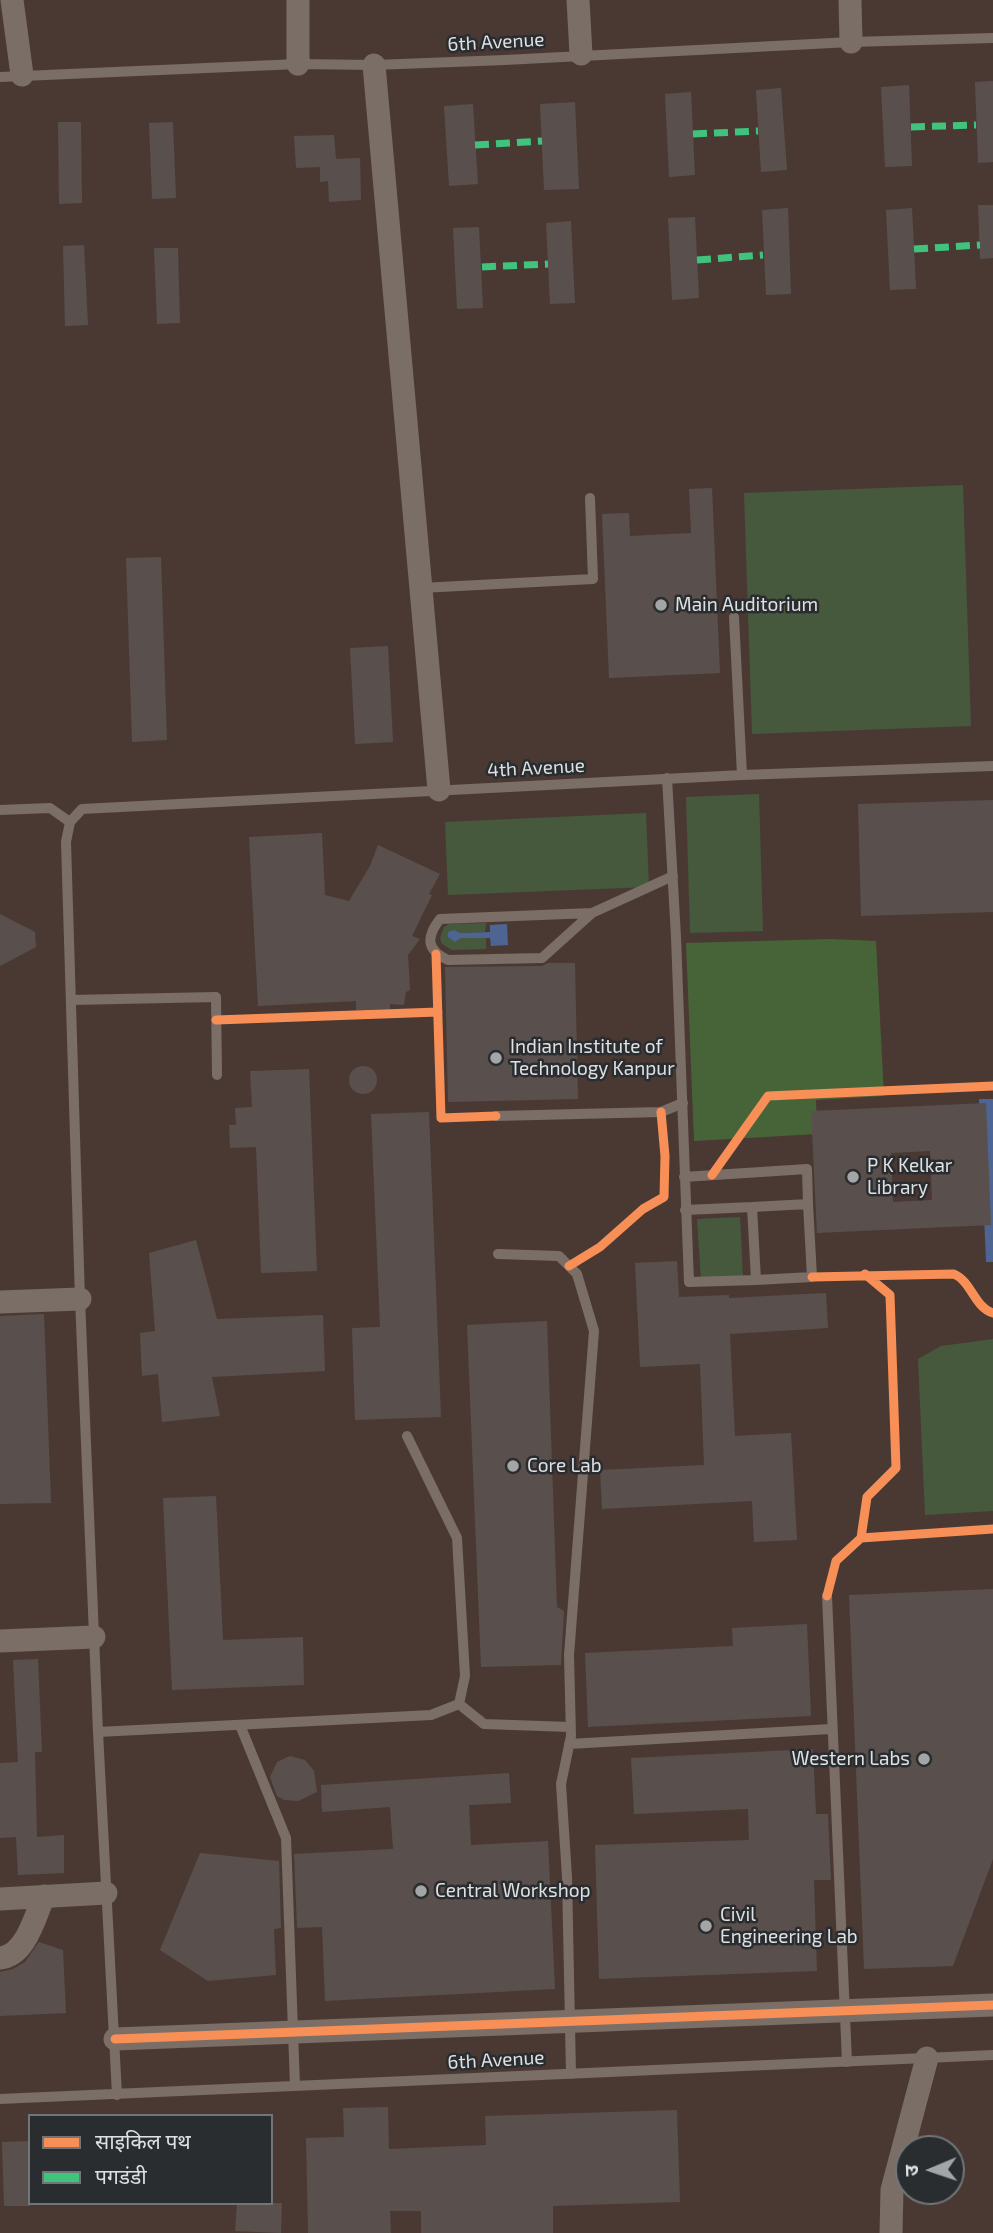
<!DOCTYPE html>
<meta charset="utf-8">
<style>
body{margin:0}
#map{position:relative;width:993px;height:2233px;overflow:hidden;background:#353739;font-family:"Exo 2","Noto Sans Devanagari",sans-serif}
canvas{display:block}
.legend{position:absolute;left:28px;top:2114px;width:245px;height:91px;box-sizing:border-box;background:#2a2d30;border:2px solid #727577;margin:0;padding:9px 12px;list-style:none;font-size:21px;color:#dee0e2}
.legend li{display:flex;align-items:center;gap:14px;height:35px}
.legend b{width:35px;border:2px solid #727577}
.north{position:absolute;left:895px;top:2135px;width:70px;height:70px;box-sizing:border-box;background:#2a2d30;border:2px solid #727577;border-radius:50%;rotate:268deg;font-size:19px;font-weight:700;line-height:28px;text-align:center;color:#dee0e2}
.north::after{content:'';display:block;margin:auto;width:24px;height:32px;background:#a3a5a7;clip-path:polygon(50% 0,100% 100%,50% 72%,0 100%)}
</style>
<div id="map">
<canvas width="993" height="2233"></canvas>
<ul class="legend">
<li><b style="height:9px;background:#f78f57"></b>साइकिल पथ</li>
<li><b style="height:9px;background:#40c37c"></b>पगडंडी</li>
</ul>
<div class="north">उ</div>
</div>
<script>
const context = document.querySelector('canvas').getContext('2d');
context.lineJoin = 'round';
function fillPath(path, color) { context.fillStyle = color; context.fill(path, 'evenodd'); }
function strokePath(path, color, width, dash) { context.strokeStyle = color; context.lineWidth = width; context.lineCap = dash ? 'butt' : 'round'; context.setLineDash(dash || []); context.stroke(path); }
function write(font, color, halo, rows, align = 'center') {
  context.font = font + ' "Exo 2",sans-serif'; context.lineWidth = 5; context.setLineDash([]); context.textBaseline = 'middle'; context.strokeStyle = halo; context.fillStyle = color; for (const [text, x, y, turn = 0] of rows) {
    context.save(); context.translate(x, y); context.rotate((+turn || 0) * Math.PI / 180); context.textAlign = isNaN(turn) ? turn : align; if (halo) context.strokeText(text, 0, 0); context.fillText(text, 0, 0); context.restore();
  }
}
fillPath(new Path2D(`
 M0,0H993V2233H0ZM30,2116H271V2203H30ZM909,2149H951V2191H909Z`), '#4a3933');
fillPath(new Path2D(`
 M963,485L971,726L752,734L744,493Z
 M759,794L763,931L690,933L686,797Z
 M646,813L649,887L448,895L445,822Z
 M486,923L485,932L460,933L457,931L460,938H486V949L452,950L442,944L440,938L444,927L449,924Z
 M740,1217L743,1278L701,1280L697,1219Z
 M993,1339V1511L925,1515L918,1359L941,1346Z`), '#46593c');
fillPath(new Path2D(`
 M830,939L876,941L884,1096L816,1100L817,1134L694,1141L686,943Z`), '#476438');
fillPath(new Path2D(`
 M507,924L508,945L491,946L490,938H461L455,942L448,937V932L454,930L460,933L490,932V925Z
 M979,1099H993V1262H986Z`), '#4e6492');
fillPath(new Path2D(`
 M993,81V162L978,163L975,82Z
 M909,85L912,166L885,167L881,87Z
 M781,88L787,170L761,172L756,90Z
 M691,92L695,175L669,177L665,94Z
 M575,102L579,189L544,190L540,104Z
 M473,104L478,184L449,186L444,106Z
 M58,122H81L82,203L59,204Z
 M173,122L176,198L152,199L149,123Z
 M334,135L336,159L360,158L361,200L329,202L328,181L320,182V167L296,168L294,136Z
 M978,205H993V258L980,259Z
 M788,208L791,294L766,295L762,210Z
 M912,208L916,289L890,290L886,210Z
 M695,217L699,298L672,300L668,218Z
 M571,221L575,303L550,304L546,223Z
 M479,227L483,308L457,309L453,228Z
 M84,245L88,325L65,326L63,246Z
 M154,248H178L180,323L157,324Z
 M712,488L720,673L609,678L602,514L629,513L630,536L691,533L689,489Z
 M161,557L167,740L132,742L126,558Z
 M388,646L393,742L355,744L350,648Z
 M993,800V912L861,916L858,804Z
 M322,833L325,895L349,901L370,866L378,845L440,874L429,894L432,895L412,936L420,939L408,955L410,990L406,992L404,1005L390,1004V1009L364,1010H356V1001L258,1006L249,837Z
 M0,914L35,932L36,947L0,966Z
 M548,963H575L578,1099L448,1102L445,967L542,966Z
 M349 1080a14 14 0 1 1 28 0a14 14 0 1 1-28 0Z
 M309,1069L317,1271L261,1273L256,1147L230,1148L229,1125H236L235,1108L252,1107L250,1071Z
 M986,1103L991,1225L817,1233L811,1111ZM930,1151L932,1200L893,1202L891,1153Z
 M429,1112L441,1417L355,1420L352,1328L380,1327L371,1114Z
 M196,1240L217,1319L323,1315L325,1371L212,1377L220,1416L162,1422L158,1374L142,1376L140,1333L155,1331L149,1253Z
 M677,1261L679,1297L729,1295V1298L826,1293L828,1328L730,1334L735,1436L791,1433L797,1540L754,1542L752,1501L602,1509L600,1470L704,1465L700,1364L640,1367L635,1263Z
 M44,1314L51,1503L0,1504V1316Z
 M547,1321L557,1607L564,1611L561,1665L481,1667L467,1325Z
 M216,1496L223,1640L303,1637L304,1685L172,1690L163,1498Z
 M993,1589V1859L953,1966L864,1969L849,1595Z
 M807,1624L811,1716L588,1727L585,1653L733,1646L732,1628Z
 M38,1659L42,1752H35L37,1837L64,1835V1873L18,1875L16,1837L0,1838V1763L18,1762L13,1660Z
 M813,1749L816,1814H828L831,1880H814L817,1971L599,1979L595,1845L749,1840L748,1809L634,1814L631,1758Z
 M290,1756L305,1760L314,1771L317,1792L298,1801L284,1800L277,1796L270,1777L277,1762Z
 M509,1773L511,1803L469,1805L471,1845L548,1841L555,1989L325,2001L322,1927L297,1928L294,1854L393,1849L390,1807L322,1812L321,1785Z
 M200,1853L279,1861L281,1928L274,1929L276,1975L208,1981L160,1950Z
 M39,1942L63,1950L66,2013L0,2016V1972L13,1969L25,1962Z
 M388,2107L389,2149L486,2145L485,2116L677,2110L680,2202L553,2206V2233H421V2211H390L391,2233H308L306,2138L344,2137L343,2108Z
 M30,2141V2206H4L2,2142Z
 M237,2203H282L281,2233L235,2231Z`), '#59504d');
strokePath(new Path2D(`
 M0,77L298,64L374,65L505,60L851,42L993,38
 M421,588L593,579L590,498
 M734,617L742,775
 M667,778L676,937L689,1282L756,1280L752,1207L685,1210
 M0,810L50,808L70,822
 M592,913L542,958L448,960C426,950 426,937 440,919L592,913L673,876
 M71,1000L216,997L217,1075
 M496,1116L661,1112L683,1103
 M684,1177L807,1169L808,1204L752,1207
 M498,1254L559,1256L577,1274L594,1331L569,1655L571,1736L561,1784L567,1877L571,2074
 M756,1280L812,1277L808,1204
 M827,1596L847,2062
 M459,1704L484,1724L570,1727
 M240,1725L286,1838L295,2086
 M98,1732L431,1715L459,1704L465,1676L457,1538L407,1436
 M569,1744L831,1729
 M117,2095L98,1732L80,1299L66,842L70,822L82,809L742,775L993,766
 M0,2099L993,2055`), '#7b6e66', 10);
strokePath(new Path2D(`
 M12,0L22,75
 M578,0L581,54
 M850,0L851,42
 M298,64V0
 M374,65L439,790
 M0,1302L80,1299
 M0,1641L94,1637
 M0,1899L106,1893
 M0,1958C26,1956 35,1916 44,1896
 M115,2039L993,2005
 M891,2233L892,2190L927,2058`), '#7b6e66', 23);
strokePath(new Path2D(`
 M911,127L976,125
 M693,134L758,131
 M475,145L542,141
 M914,249L980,245
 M697,260L763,255
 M482,267L548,264`), '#40c37c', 7, [14, 7]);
strokePath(new Path2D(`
 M436,954L441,1118L496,1116
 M216,1020L438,1012
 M712,1175L768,1096L993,1086
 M569,1266L600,1247L643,1209L664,1197L665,1156L661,1112
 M812,1277L954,1274C972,1282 974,1307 993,1313
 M861,1538L867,1497L896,1468L890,1295L865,1274
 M827,1596L836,1561L861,1538L993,1529
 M115,2039L993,2005`), '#f78f57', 9);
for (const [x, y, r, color] of [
 [661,605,7,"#a3a5a7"],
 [496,1058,7,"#a3a5a7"],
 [853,1177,7,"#a3a5a7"],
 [513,1466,7,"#a3a5a7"],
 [924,1759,7,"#a3a5a7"],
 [421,1891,7,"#a3a5a7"],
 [706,1926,7,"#a3a5a7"]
]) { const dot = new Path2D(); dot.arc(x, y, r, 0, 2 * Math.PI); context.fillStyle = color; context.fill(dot); strokePath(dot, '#2a2d30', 2.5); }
write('19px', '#dee0e2', '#2a2d30', [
 ["6th Avenue",496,42,-3],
 ["4th Avenue",536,768,-3],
 ["6th Avenue",496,2060,-3]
]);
write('19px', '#dee0e2', '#2a2d30', [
 ["Main Auditorium",675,605],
 ["Indian Institute of",510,1047],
 ["Technology Kanpur",510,1069],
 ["P K Kelkar",867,1166],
 ["Library",867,1188],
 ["Core Lab",527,1466],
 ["Western Labs",910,1759,"right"],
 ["Central Workshop",435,1891],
 ["Civil",720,1915],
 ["Engineering Lab",720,1937]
], 'left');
</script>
